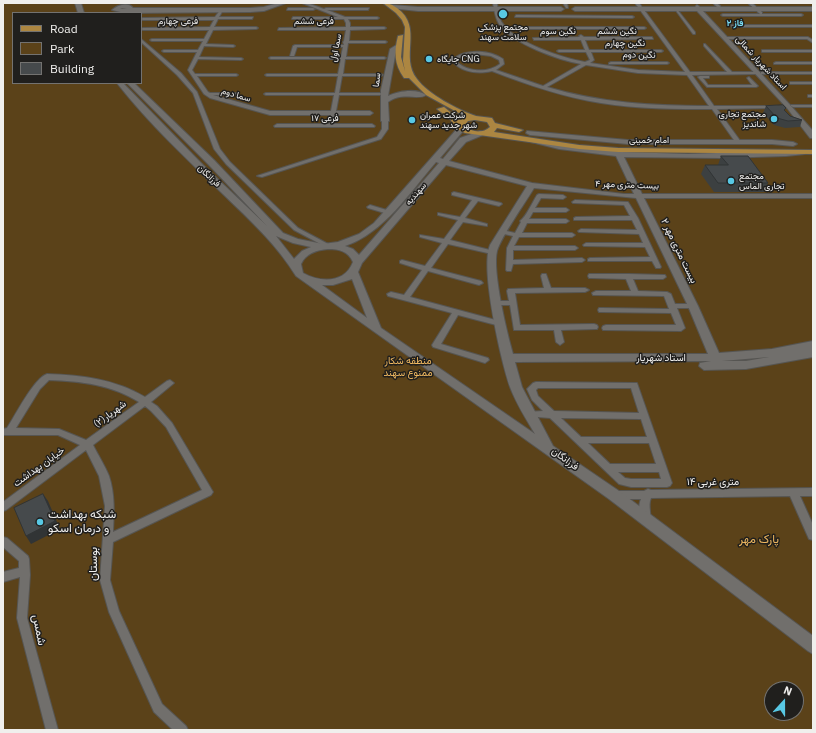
<!DOCTYPE html>
<meta charset="utf-8">
<style>
body{margin:0}
#map{position:relative;width:816px;height:733px;overflow:hidden;background:#393734;font-family:"IBM Plex Sans",sans-serif}
canvas{display:block}
.frame{position:absolute;inset:0;border:4px solid #f0efed;pointer-events:none}
.legend{position:absolute;left:12px;top:12px;width:130px;height:72px;box-sizing:border-box;background:#201f1d;border:1px solid #737270;margin:0;padding:5px 7px;list-style:none;font-size:12px;color:#f0efed}
.legend li{display:flex;align-items:center;gap:8px;height:20px}
.legend b{width:20px;border:1px solid #737270}
.north{position:absolute;left:764px;top:681px;width:40px;height:40px;box-sizing:border-box;background:#201f1d;border:1px solid #737270;border-radius:50%;rotate:21deg;font-size:11px;font-weight:700;line-height:16px;text-align:center;color:#f0efed}
.north::after{content:'';display:block;margin:auto;width:14px;height:18px;background:#58c8e4;clip-path:polygon(50% 0,100% 100%,50% 72%,0 100%)}
</style>
<div id="map">
<canvas width="816" height="733"></canvas>
<div class="frame"></div>
<ul class="legend">
<li><b style="height:5px;background:#ac8641"></b>Road</li>
<li><b style="height:11px;background:#5b4219"></b>Park</li>
<li><b style="height:11px;background:#464a4c"></b>Building</li>
</ul>
<div class="north">N</div>
</div>
<script>
const context = document.querySelector('canvas').getContext('2d');
context.lineJoin = 'round';
function fillPath(path, color) { context.fillStyle = color; context.fill(path, 'evenodd'); }
function strokePath(path, color, width, dash) { context.strokeStyle = color; context.lineWidth = width; context.lineCap = dash ? 'butt' : 'round'; context.setLineDash(dash || []); context.stroke(path); }
function write(font, color, halo, rows, align = 'center') {
  context.font = font + ' "IBM Plex Sans",Vazirmatn,sans-serif'; context.lineWidth = 3; context.setLineDash([]); context.textBaseline = 'middle'; context.strokeStyle = halo; context.fillStyle = color; for (const [text, x, y, turn = 0] of rows) {
    context.save(); context.translate(x, y); context.rotate((+turn || 0) * Math.PI / 180); context.textAlign = isNaN(turn) ? turn : align; if (halo) context.strokeText(text, 0, 0); context.fillText(text, 0, 0); context.restore();
  }
}
fillPath(new Path2D(`
 M3,3H813V730H3ZM13,13H141V83H13ZM772,689H796V713H772Z`), '#5b4219');
const street = new Path2D(`
 M302,3H307L324,9L326,8H369L368,10H327L345,17H377L379,18L377,19H348L350,23V27H384L386,28L384,29L350,30L349,41H385L387,42L385,43H348L346,57H384L386,58L384,59H345L343,74H381L383,75L381,76H342L339,93H380L382,94L380,95H339L336,111H370L373,113L370,115H336L334,124H372L375,126L374,127H275L274,126L277,124H329L331,115H270L210,98L204,94L188,70L197,52H164L162,51L164,50H198L203,41H152L150,40L152,39H204L209,30H143L141,29L143,28L210,27L214,20H143L141,19L143,18L215,17L221,9L223,10L219,17H253L252,19H218L214,27H256L258,28L256,29L213,30L206,44L233,45L235,46L233,47L204,46L199,57L241,58L243,59L241,60L198,59L192,70L195,74H236L238,75L236,76H197L208,92L210,93H237V95H213L270,111H331L334,95H266L264,94L266,93H335L338,76H267L265,75L267,74H338L341,59H271L269,58L271,57H341L343,47H297L294,56H290L293,46L295,45H344L343,42L344,41L346,30H278L279,28L346,27V23L344,19H292L293,17H338Z
 M493,3H497C498,10 498,18 503,24C516,43 563,58 585,62L590,60L586,52H559L557,51L559,50H585L581,40H534L533,38L580,37L579,36L581,35L584,37H652L653,39L585,40L589,50H661L663,51L661,52H591L594,60L590,63L638,70L685,72L635,3H639L690,72H727L704,46V44H705L732,72H760V74H758L692,75L714,106H776L778,107L776,108L717,109L741,142L738,144L736,143L712,109C675,109 637,109 601,103C563,97 528,85 492,71C479,74 464,73 454,63V58C467,49 490,50 503,59L504,64L496,70L543,86L581,64C559,60 512,44 499,24C495,17 494,10 493,3ZM475,54L491,56L499,60L500,64C488,73 469,72 458,63V59L466,55ZM586,65L638,73L687,75L709,106C654,106 600,103 547,87Z
 M563,3H567L568,8H566Z
 M713,3H717L723,9L720,10Z
 M748,3H752L762,12V14H801L803,15L801,16H723L721,15L723,14H760Z
 M288,8H313L315,9L313,10H287Z
 M674,8H676L695,32V34H693Z
 M516,15L632,16L634,17L632,18L515,17Z
 M731,25H813V27H732Z
 M525,27H644L646,28L644,29H524Z
 M725,37H808L813,40V43L807,39H724Z
 M141,39L181,73L197,92L220,149L230,162L298,228L330,245V247H326L294,230L226,164L214,149L193,93L177,75L141,42Z
 M762,50H813V52H762Z
 M611,62H667L669,63L667,64H609V63Z
 M776,62H813V64H774V63Z
 M761,72H813V74H761Z
 M700,76H709V78H703L708,85H752L747,78L749,77L758,86L756,87H707L698,77Z
 M790,82H813V84H790Z
 M808,95H813V97H808Z
 M791,105H813V107H793L791,106Z
 M385,119L388,121V129L381,139L262,177L257,176L377,137L382,129V121Z
 M454,192L501,203L502,204L499,206L478,201L465,218L487,224V226L463,222L450,240L494,251L495,252L492,254L448,244L431,268L481,281L483,283L479,285L428,271L410,297L503,322L504,324L500,326L458,315L441,344L488,358L489,360L485,363L433,347L432,345L452,313L388,296L387,294L391,292L404,295L422,270L400,263V261L402,260L425,266L442,243L420,237V235L444,239L458,220L438,215V213L460,217L472,200L452,195V193Z
 M539,194L563,195L566,197L563,199L541,198L535,208H566L569,210L566,212H533L529,219H566L569,221L566,223H527L522,233H572L575,235L572,237H519L514,246H575L578,248L575,250H513V260L582,258L585,260L582,262L513,264L511,271H507L506,270L507,248L513,236L500,233L499,232L502,230L515,233L521,222L520,221C526,217 532,203 537,195Z
 M575,200L628,202L638,218L661,267L660,268H656L652,261H588V259L590,258L650,257L645,247L584,246L583,245L586,243H643L639,234L579,232L578,231L581,229L637,230L632,220H574V218L576,217L630,216L624,205L573,203L572,202Z
 M370,205L390,211L391,212L388,214L368,208L367,207Z
 M542,274H546L551,288H585L589,290L585,292L515,293L520,325L594,324L597,325L598,327L597,329L561,330L564,342L560,345L556,342L554,330H514L510,305H498L494,303L498,301H509L507,291L508,289L544,288L541,276Z
 M589,274H629L665,275L666,277L663,279H633L638,291L667,292L671,294L675,304H693L697,306L693,308H677L685,328L681,331L603,330L602,328L603,326L606,325H676L671,313L599,312L598,310L599,308H602L669,309L664,296L593,295L592,293L596,291H631L626,279L591,278H589L588,276Z
 M47,374C81,375 115,379 145,397L167,381L170,380L174,383L151,402L157,406L172,423L213,492L211,495L113,542L110,580L119,611L162,704L186,726L188,730H173L154,712L109,612L100,580L105,506L99,476L86,450L6,510L3,511V502L80,445L58,435H3V429L7,428C15,416 34,378 47,374ZM49,380C81,381 112,385 139,402L86,440L59,429L16,428L40,389ZM145,406L151,411L166,427L202,490L113,532C114,513 115,494 109,476C105,466 98,455 93,445Z
 M536,382L637,383L672,483L670,486L667,487H631L619,484L550,418L526,416L525,414L526,412L543,411L532,400L527,389L533,383ZM538,388H631L639,413L554,411L538,396L536,390ZM561,418L641,419L647,437H581ZM588,443H649L656,464H610ZM618,472H659L661,479H631L625,478Z
 M813,488V496H800L813,525V540L809,539L790,496L651,498C647,507 653,515 649,523L646,524L643,523C639,516 638,505 641,499H614L611,498L609,495L611,492L614,491H644L648,489L651,490Z
 M3,537L7,538L28,556L29,559L30,575L27,618L58,730H46L17,618L20,577L3,582V572L19,568V561L3,547Z`);
const secondary = new Path2D(`
 M75,3H81L84,13H78Z
 M278,3H286L264,11L250,12L125,13L112,10C119,4 128,2 133,8H250L264,7ZM122,8H127L120,9Z
 M392,5L418,7H561L564,9L561,11H418L390,8Z
 M697,5L700,7H813V11H703L791,106L813,131V138H810L787,108L697,11H575L572,9L575,7H695Z
 M398,44L401,46L396,50L388,96C398,91 417,88 426,95C418,101 403,91 388,102L389,121L385,123L381,121V90L390,49Z
 M117,83H123L203,165L267,226L208,164L127,83H134L214,160L283,233L298,239L323,244L338,242L359,234L374,223L456,130L457,125H463L464,130L440,158L443,159L460,138L480,131H483V135L466,142L449,161L532,183L624,194H634L616,156L559,149L523,140L527,138L559,145L623,152L688,154L805,150V154L786,156L721,158L624,157L642,194H813V198H644L698,306L719,353L772,349L813,341V349L801,351L813,349V357L746,369L704,370L699,366L700,363L711,361L515,362L522,387L553,446L619,491L813,636V654L808,651L609,499L296,276C277,245 250,220 224,195C187,159 148,123 117,83ZM436,162L439,163L359,255L353,249L345,246C384,233 410,192 436,162ZM446,165L527,186L490,245C480,269 501,360 510,387C516,403 526,419 535,434L381,328L358,272L362,263ZM534,188L636,198L688,306L708,354H513C507,333 492,271 497,251C501,237 525,203 534,188ZM276,236L293,243L311,247L302,251L294,259ZM328,249C339,249 348,251 353,262C345,283 321,283 303,273L301,264C306,253 317,250 328,249ZM352,279L367,318L322,285H333ZM769,357L746,361H722Z
 M527,131L628,140H772L793,142L797,144L793,146L772,144H628L530,135L526,133Z`);
const primary = new Path2D(`
 M383,3C390,3 392,5 397,8C424,28 399,56 417,79C428,94 458,110 476,116C481,117 487,117 492,118L495,123L523,130L519,132L497,128L494,132L579,145L618,148L813,150V154L618,152L579,149L465,133L457,129L450,119L437,109L444,107L460,120L466,117L426,95L409,78H404C394,64 394,52 398,36L403,35L401,57L405,71L403,61L405,27L402,20L396,13ZM475,120L487,122L490,127C482,134 472,132 464,126L468,121Z`);
strokePath(street, '#565552', 2);
strokePath(secondary, '#565552', 2);
strokePath(primary, '#565552', 2);
fillPath(street, '#716f6c');
fillPath(secondary, '#716f6c');
fillPath(primary, '#ac8641');
fillPath(new Path2D(`
 M766,106L785,111L790,116L802,120L800,127L785,128L774,125L763,113Z
 M721,156L768,183L764,192H714L701,174L705,165H718Z`), '#3c4041');
fillPath(new Path2D(`
 M43,494L48,501L60,529L31,544L26,536Z`), '#313435');
const building = new Path2D(`
 M783,105L786,108L784,110L790,116L802,120L788,121L777,118L766,106Z
 M721,156H748L768,183H718L705,165H728Z
 M43,494L55,521L26,536L14,508Z`);
fillPath(building, '#464a4c');
strokePath(building, '#313435', 1);
for (const [x, y, r, color] of [
 [503,14,5,"#58c8e4"],
 [429,59,4,"#58c8e4"],
 [774,119,4,"#58c8e4"],
 [412,120,4,"#58c8e4"],
 [731,181,4,"#58c8e4"],
 [40,522,4,"#58c8e4"]
]) { const dot = new Path2D(); dot.arc(x, y, r, 0, 2 * Math.PI); context.fillStyle = color; context.fill(dot); strokePath(dot, '#201f1d', 1.5); }
write('9px', '#f0efed', '#201f1d', [
 ["فرعی چهارم",178,21],
 ["فرعی ششم",314,21],
 ["نگین سوم",558,31],
 ["نگین ششم",617,31],
 ["نگین چهارم",625,43],
 ["سما اول",336,48,-79],
 ["نگین دوم",639,55,1],
 ["استاد شهریار شمالی",761,63,47],
 ["سما",377,80,-82],
 ["سما دوم",236,95,16],
 ["فرعی ۱۷",325,118],
 ["امام خمینی",649,140],
 ["فرزانگان",209,176,43],
 ["بیست متری مهر ۴",627,185,2],
 ["سهندیه",416,194,-49]
]);
write('bold 9px', '#7adef7', '#201f1d', [
 ["فاز ۲",735,23]
]);
write('9px', '#f0efed', '#201f1d', [
 ["مجتمع پزشکی",503,27,"center"],
 ["سلامت سهند",503,37,"center"],
 ["جایگاه CNG",437,59],
 ["مجتمع تجاری",766,114,"right"],
 ["شاندیز",766,124,"right"],
 ["شرکت عمران",420,115],
 ["شهر جدید سهند",420,125],
 ["مجتمع",739,176],
 ["تجاری الماس",739,186]
], 'left');
write('10px', '#f0efed', '#201f1d', [
 ["بیست متری مهر ۲",679,251,64],
 ["استاد شهریار",661,358],
 ["شهریار(۲)",110,414,-37],
 ["فرزانگان",565,459,36],
 ["خیابان بهداشت",39,467,-36],
 ["۱۴ متری غربی",713,482]
]);
write('10px', '#efb860', '#201f1d', [
 ["منطقه شکار",408,361],
 ["ممنوع سهند",408,373]
]);
write('12px', '#f0efed', '#201f1d', [
 ["شبکه بهداشت",48,515],
 ["و درمان اسکو",48,529]
], 'left');
write('12px', '#efb860', '#201f1d', [
 ["پارک مهر",759,540]
]);
write('12px', '#f0efed', '#201f1d', [
 ["بوستان",94,564,-90],
 ["شمس",39,630,79]
]);
</script>
